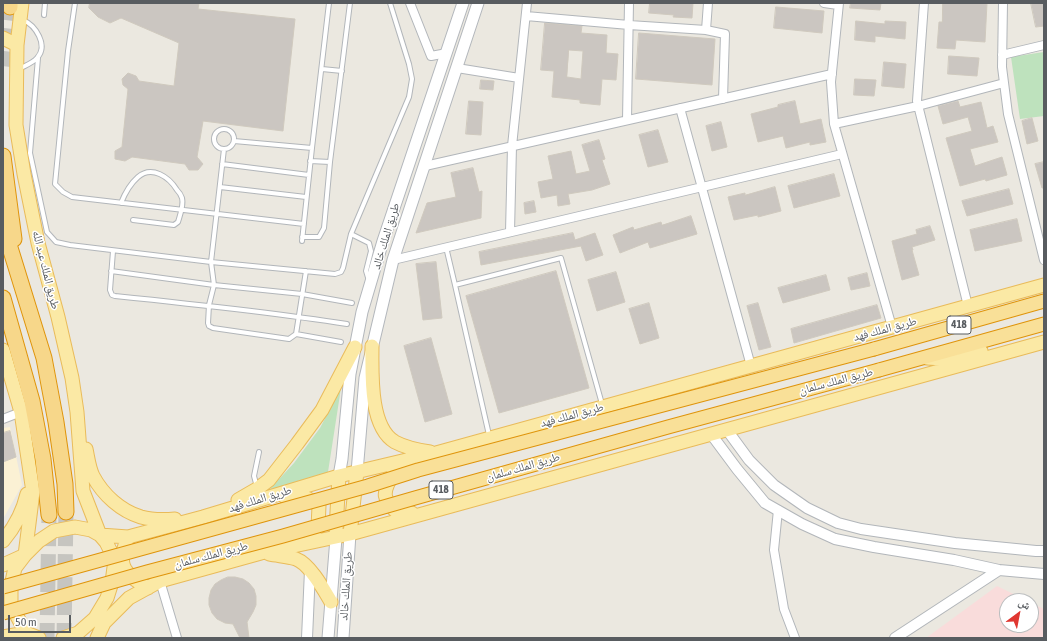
<!DOCTYPE html>
<meta charset="utf-8">
<style>
body{margin:0}
#map{position:relative;width:1047px;height:641px;overflow:hidden;background:#ebe8e0;font-family:"Asap Condensed","Noto Naskh Arabic",sans-serif}
canvas{display:block}
.frame{position:absolute;inset:0;border:4px solid #585c60;pointer-events:none}
.north{position:absolute;left:999px;top:593px;width:40px;height:40px;box-sizing:border-box;background:#fff;border:1px solid #bcbebf;border-radius:50%;rotate:32deg;font-size:11px;font-weight:700;line-height:16px;text-align:center;color:#585c60}
.north::after{content:'';display:block;margin:auto;width:14px;height:18px;background:#e03731;clip-path:polygon(50% 0,100% 100%,50% 72%,0 100%)}
.scale{position:absolute;left:8px;top:615px;width:63px;height:18px;box-sizing:border-box;border:2px solid #585c60;border-top:0;padding-left:5px;font-size:12px;line-height:14px;white-space:nowrap;color:#585c60;-webkit-text-stroke:3px #fff;paint-order:stroke}
</style>
<div id="map">
<canvas width="1047" height="641"></canvas>
<div class="frame"></div>
<div class="north">ش</div>
<div class="scale">50 m</div>
</div>
<script>
const context = document.querySelector('canvas').getContext('2d');
context.lineJoin = 'round';
function fillPath(path, color) { context.fillStyle = color; context.fill(path, 'evenodd'); }
function strokePath(path, color, width, dash) { context.strokeStyle = color; context.lineWidth = width; context.lineCap = dash ? 'butt' : 'round'; context.setLineDash(dash || []); context.stroke(path); }
function write(font, color, halo, rows, align = 'center') {
  context.font = font + ' "Asap Condensed","Noto Naskh Arabic",sans-serif'; context.lineWidth = 3; context.setLineDash([]); context.textBaseline = 'middle'; context.strokeStyle = halo; context.fillStyle = color; for (const [text, x, y, turn = 0] of rows) {
    context.save(); context.translate(x, y); context.rotate((+turn || 0) * Math.PI / 180); context.textAlign = isNaN(turn) ? turn : align; if (halo) context.strokeText(text, 0, 0); context.fillText(text, 0, 0); context.restore();
  }
}
fillPath(new Path2D(`
 M10,427L22,485L3,519V428Z`), '#fbf1d4');
fillPath(new Path2D(`
 M997,586L1028,601H1007V625H1031V603L1044,609V638H926Z`), '#f9dcdb');
fillPath(new Path2D(`
 M1044,52V116L1020,119L1011,57Z
 M341,388L328,472L269,490L294,463L320,428Z`), '#bee2bd');
const building = new Path2D(`
 M90,3H199L198,9L295,19L283,131L203,121L197,157L203,164L198,170H189L185,164L132,157L125,161L115,159V151L122,147L128,89L123,85L122,79L128,73L136,76L139,81L174,86L179,43L121,18L110,23L98,17L89,8Z
 M650,3H693L692,18L673,17L674,15L649,13Z
 M851,3H881L880,10L850,8Z
 M943,3H987L985,42L956,40L955,49L937,48L939,22H942Z
 M1031,3H1044V26L1036,27Z
 M776,7L824,11L822,33L774,28Z
 M856,21L885,24V21L906,22L905,39L875,36V42L855,40Z
 M545,23L582,26L581,33L607,35L606,53L618,54L616,80L602,79L600,105L580,103V100L552,97L554,71L541,70ZM569,50L583,51L581,79L567,77Z
 M639,33L715,39L712,85L636,79Z
 M949,56L979,58L977,76L948,74Z
 M884,62L906,64L904,88L882,86Z
 M855,79L876,80L874,96L854,95Z
 M481,80L494,81L493,90L480,89Z
 M469,101L483,102L481,135L466,134Z
 M795,101L800,124L821,119L826,142L810,145V142L786,148L783,136L758,142L751,114L778,107V105Z
 M958,101L960,107L981,102L987,128L993,126L998,142L970,149L975,166L1002,157L1007,175L986,181L985,179L960,186L946,138L972,131L968,117L943,124L938,106Z
 M1032,118L1038,141L1027,144L1022,121Z
 M721,122L727,147L712,151L706,126Z
 M658,130L668,162L648,167L639,135Z
 M599,140L605,159L602,160L610,184L592,190L568,194L570,204L558,206L557,195L541,198L538,182L553,179L548,156L571,151L576,174L590,171L582,145Z
 M1044,162V188H1042L1035,164Z
 M473,168L479,192L482,191L481,218L416,233L427,203L456,197L451,173Z
 M834,174L840,196L794,208L788,186Z
 M775,187L781,211L758,217V215L734,220L728,197L745,193V195Z
 M1009,189L1013,204L967,216L962,201Z
 M534,201L536,212L525,214L524,203Z
 M691,216L697,234L650,248L648,242L620,253L613,235L633,227L634,230L661,222L662,225Z
 M1017,219L1022,241L975,251L970,230Z
 M930,226L935,240L912,247L913,250H912L919,275L902,280L892,241L917,234L916,230Z
 M573,233L575,240L595,233L603,255L586,261L581,246L481,265L479,252Z
 M436,262L442,318L423,320L416,264Z
 M556,271L589,388L499,413L466,296Z
 M616,272L625,302L597,311L588,280Z
 M867,273L870,286L851,290L848,278Z
 M826,275L830,290L783,303L778,288Z
 M649,303L659,338L640,344L629,309Z
 M758,303L771,347L759,350L747,306Z
 M877,305L881,318L794,343L791,329Z
 M431,338L452,414L425,422L404,346Z
 M10,431L16,457L3,462V433Z
 M228,577H235L243,579L249,583L254,589L256,596V605L253,612L247,622L249,638H240L233,624L225,623L217,619L212,613L209,605V598L211,590L215,584L221,580Z`);
fillPath(building, '#cbc6c1');
strokePath(building, '#cfc9be', 1);
strokePath(new Path2D(`
 M3,66L10,7
 M47,638L49,515
 M64,638L66,512`), '#c6c5c0', 15, [15, 8]);
const service = new Path2D(`
 M75,3L68,51L55,184L63,192L72,197L304,224
 M44,15L45,3
 M38,58L30,153L47,232L56,242L70,245L211,262L335,274L341,272L343,268L351,234L369,243L371,251L366,271L369,281
 M19,69C24,66 33,63 37,58C49,45 35,25 23,20
 M322,69L342,71
 M214 139a10 10 0 1 1 20 0a10 10 0 1 1-20 0Z
 M234,141L312,148L329,3
 M224,149L211,262L214,285L209,305L208,323L209,326L213,328L289,339L296,334L306,271
 M310,161L330,162
 M222,164L309,175
 M220,187L306,197
 M121,203C125,193 130,184 138,177C152,165 169,177 177,190C179,192 181,195 182,198C184,205 180,215 178,222L174,225L133,220
 M351,234L409,97L412,79L409,64L390,3
 M302,237H319L324,228L330,162L350,3
 M302,241L312,148
 M446,247L455,285
 M113,251L110,290L112,295L115,296C193,304 270,312 347,324
 M111,271L214,285L302,294L352,303
 M296,334L341,342
 M489,435L455,285L561,258L602,404
 M257,487L254,476L259,452`);
const minor = new Path2D(`
 M410,3L431,56L447,53
 M824,3L838,5
 M839,3L831,82L834,124L892,327
 M924,3L917,101L968,306
 M1003,3L1002,67L1008,114L1044,260
 M526,16L629,25L706,30L725,34L723,99
 M706,30L708,3
 M1002,55L1044,45
 M457,68L519,78
 M680,108L751,366
 M627,120L629,3
 M834,124L918,106L1004,83
 M425,166L832,74
 M510,232L512,146L527,3
 M393,260L842,154
 M3,419L21,412
 M778,510L774,550L784,609L795,638
 M160,581L177,638`);
const tertiary = new Path2D(`
 M727,430L749,460L774,485L807,508L838,523L861,529L955,543L1036,551H1044
 M711,434L737,469L765,503L802,524L835,539L874,547L954,560L999,570L1044,574
 M307,638L310,570
 M895,638L999,570`);
const secondary = new Path2D(`
 M357,472L365,378L393,260L478,3
 M339,476L342,459L350,374L362,312L383,241L463,3
 M328,638L336,538
 M343,638L350,534`);
const primary = new Path2D(`
 M22,3L17,45L16,125L24,174L38,243L58,317L72,378L77,412L83,491L100,535L128,537L203,517L339,476L436,453L1044,285
 M3,38L17,45
 M372,346C372,372 369,427 395,442C406,448 417,450 430,452
 M3,350L21,412L33,492L25,555L3,565
 M926,358L945,359L981,351
 M86,449C88,458 89,468 93,476C103,495 121,511 141,517C152,520 164,520 175,519
 M394,473C381,493 382,500 400,515L412,513
 M285,497C301,494 306,496 319,506L318,527L311,533
 M238,500L257,489L269,480L297,444L322,410L355,347
 M336,530L339,476
 M350,534L357,472
 M128,537C116,565 123,573 148,588
 M3,541C14,528 23,511 27,494
 M269,554C278,556 288,556 296,559C310,564 324,590 331,602
 M3,637L26,633L27,638
 M39,638L26,633L11,605V586L15,568L25,555L39,541L54,531L75,527L91,530L100,535L106,542L115,560L112,582L107,598L95,618L78,633L63,638
 M97,638L104,623L129,598L160,581L261,553L350,534L1044,342`);
const trunk = new Path2D(`
 M874,349L1044,301
 M879,370L1044,324`);
const motorway = new Path2D(`
 M10,7V3
 M3,156L14,239
 M3,225L44,358L56,422L65,484L66,512
 M3,298L32,401L43,459L49,515`);
strokePath(service, '#b2b6ba', 6);
strokePath(minor, '#b2b6ba', 10);
strokePath(tertiary, '#b2b6ba', 12);
strokePath(secondary, '#b3b7bc', 13);
strokePath(primary, '#e9bb5a', 15);
strokePath(trunk, '#df940b', 15);
strokePath(motorway, '#df940b', 17);
strokePath(service, '#fff', 4);
strokePath(minor, '#fff', 8);
strokePath(tertiary, '#fff', 10);
strokePath(secondary, '#fff', 11);
strokePath(primary, '#fbe9a5', 13);
strokePath(trunk, '#f9e098', 13);
strokePath(motorway, '#f7d78a', 15);
const trunkBridge = new Path2D(`
 M3,587L368,486L418,470L874,349
 M3,613L147,572L283,536L415,498L668,427L879,370`);
strokePath(trunkBridge, '#df940b', 15, []);
strokePath(trunkBridge, '#f9e098', 13);
for (const [x, y, w] of [
 [959,325,24],
 [441,490,24]
]) { const box = new Path2D(); box.roundRect(x - w / 2, y - 9, w, 18, 3); context.fillStyle = '#fff'; context.fill(box); strokePath(box, '#585c60', 1); }
write('bold 11px', '#585c60', null, [
 ["418",959,325],
 ["418",441,490]
]);
write('12px', '#585c60', '#fff', [
 ["طريق الملك خالد",386,236,-73],
 ["طريق الملك عبد الله",46,270,76],
 ["طريق الملك فهد",885,329,-15],
 ["طريق الملك سلمان",836,381,-15],
 ["طريق الملك فهد",572,415,-15],
 ["طريق الملك سلمان",523,467,-16],
 ["طريق الملك فهد",260,499,-17],
 ["طريق الملك سلمان",211,555,-15],
 ["طريق الملك خالد",346,586,-86]
]);
</script>
